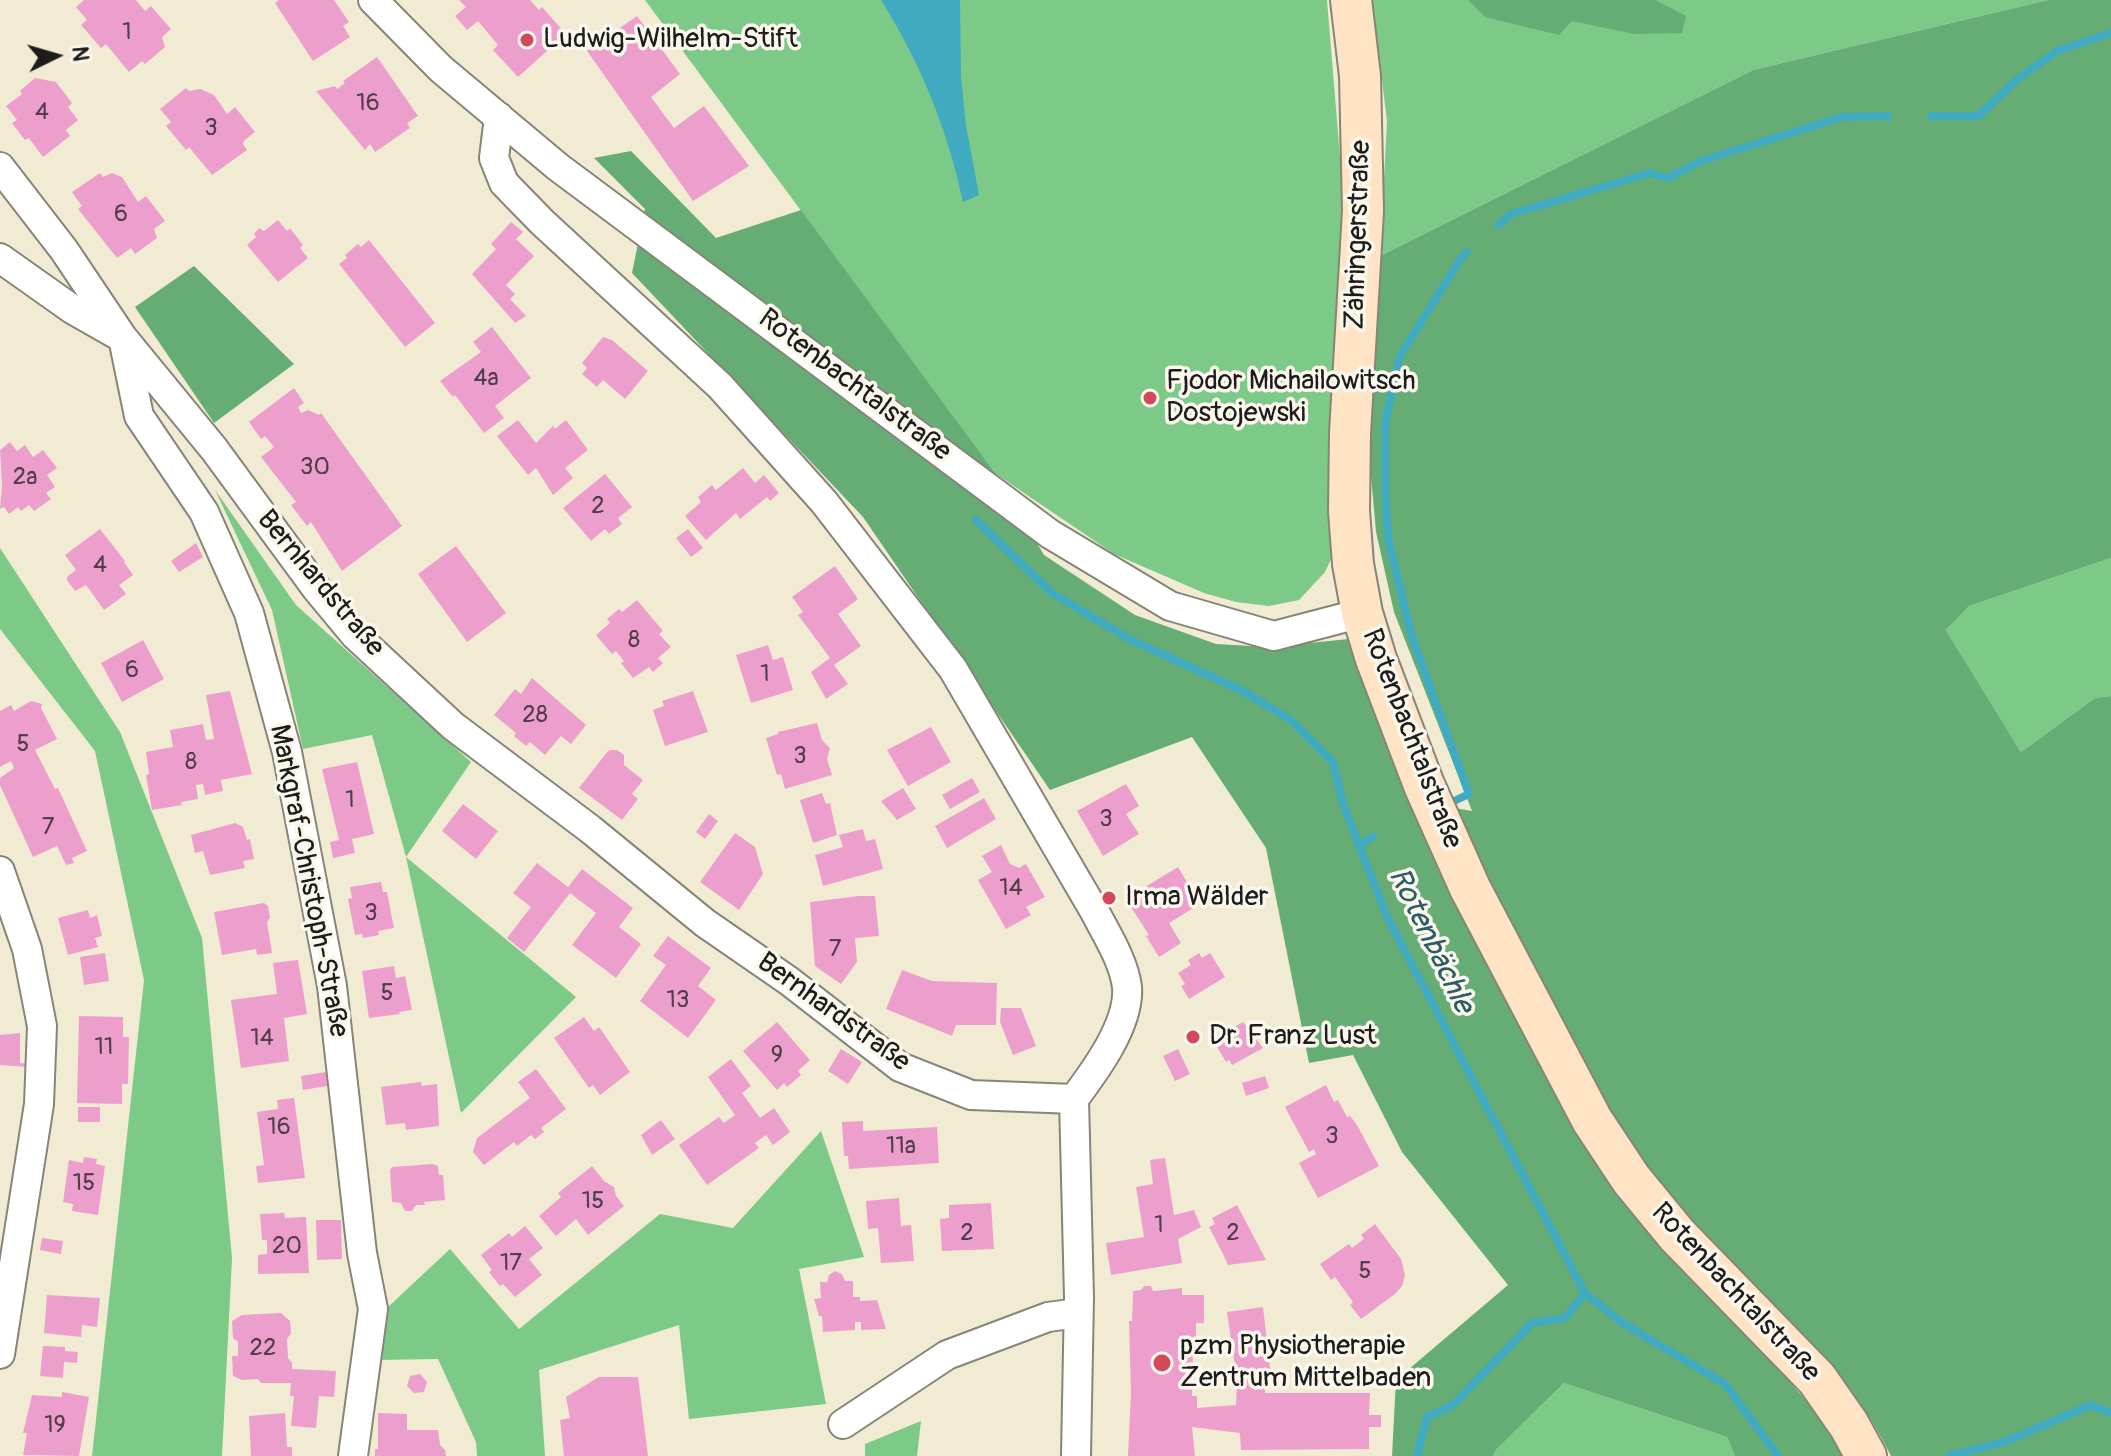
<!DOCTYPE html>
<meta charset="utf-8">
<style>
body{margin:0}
#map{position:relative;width:2111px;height:1456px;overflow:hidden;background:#f2ebd3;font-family:Pangolin,sans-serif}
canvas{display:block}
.north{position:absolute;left:16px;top:16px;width:80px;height:80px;-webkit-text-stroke:6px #fbf7ec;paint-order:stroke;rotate:85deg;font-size:22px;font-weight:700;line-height:32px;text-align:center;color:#1c1c1c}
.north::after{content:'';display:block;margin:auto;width:28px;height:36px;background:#1c1c1c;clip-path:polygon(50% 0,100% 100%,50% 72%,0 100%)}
</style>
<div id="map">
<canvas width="2111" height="1456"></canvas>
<div class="north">N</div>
</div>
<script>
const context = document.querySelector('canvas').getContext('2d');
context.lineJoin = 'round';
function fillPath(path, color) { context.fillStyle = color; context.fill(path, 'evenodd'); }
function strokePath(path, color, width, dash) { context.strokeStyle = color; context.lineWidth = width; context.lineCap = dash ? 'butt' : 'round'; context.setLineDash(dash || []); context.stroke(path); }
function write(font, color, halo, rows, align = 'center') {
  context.font = font + ' Pangolin,sans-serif'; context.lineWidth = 7; context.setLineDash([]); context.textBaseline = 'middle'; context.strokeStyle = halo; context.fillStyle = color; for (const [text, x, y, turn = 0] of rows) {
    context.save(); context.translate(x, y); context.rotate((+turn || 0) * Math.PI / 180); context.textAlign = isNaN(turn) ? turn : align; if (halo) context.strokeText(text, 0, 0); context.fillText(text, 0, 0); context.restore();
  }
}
fillPath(new Path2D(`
 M645,0H1327L1342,181L1334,553L1325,572L1299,600L1269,606L1236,602L1204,593L1114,554L996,474Z
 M1372,0H2048L1753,70L1380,256L1387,121Z
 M215,490L296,605L471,762L406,857L576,997L461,1113L406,857L372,735L303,749L272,610Z
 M0,548L120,732L202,938L232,1258L222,1456H92L144,980L95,751L0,629Z
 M2111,558V696L2095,698L2021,752L1946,630L1969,606Z
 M821,1131L864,1257L799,1269L826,1404L689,1419L679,1325L539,1370L545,1456H477L476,1442L438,1359L376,1360L387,1308L450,1249L519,1329L660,1214L733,1228Z
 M1564,1383L1727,1437L1735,1456H1493L1496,1450Z
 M921,1421L917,1456H865V1444Z`), '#7cc988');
fillPath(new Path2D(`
 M1468,0H1655L1686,16L1682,33L1634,34L1572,21L1559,35L1485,17Z
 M2048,0H2111V558L1969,606L1946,630L2021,752L2095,698L2111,696V1456H1891C1850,1370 1774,1306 1707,1241L1673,1249L1839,1438L1849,1456H1735L1727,1437L1564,1383L1496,1450L1493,1456H1392L1396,1380L1508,1285L1402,1152L1353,1055L1309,1063L1266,848L1192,737L1050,790L863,517L632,273L645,209L594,158L631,151L716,238L801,210L996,474L1044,555L1135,615L1216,644L1269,647L1349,639L1416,801L1472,811L1394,612L1376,532L1368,443L1380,256L1753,70Z
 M194,266L294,364L214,423L135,307Z`), '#65ad74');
fillPath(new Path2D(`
 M881,0H960L961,78L966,126L979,195L963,202C947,128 921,64 881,0Z`), '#40aac0');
strokePath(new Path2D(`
 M1931,116H1978L2019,78L2057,51L2111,33
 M1498,225L1511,214L1650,173L1668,178L1701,161L1842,117L1888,116
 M976,520L1052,593L1129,639L1243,691L1291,720L1333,762L1343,804L1387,917L1585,1293L1621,1322L1725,1384L1778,1456
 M1452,802L1469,794L1412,637L1388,538L1385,487V423L1400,356L1461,258L1467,252
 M1359,845L1373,837
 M1417,1456L1427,1417L1453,1405L1532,1323L1565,1318L1585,1293
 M1949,1456L2004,1442L2091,1405L2111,1413`), '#40aac0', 8);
fillPath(new Path2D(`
 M84,0H136L145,11L151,6L171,29L162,37L165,47L145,64L142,61L129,72L106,44L101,48L81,25L87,20L76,7Z
 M279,0H334L349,22L343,26L350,37L313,61L275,3Z
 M459,0H530L539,10L542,7L566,34L518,77L493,50L498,45L478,21L467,30L455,16L466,7Z
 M637,16L680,74L651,97L674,128L704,106L749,166L693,201L587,51Z
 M377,57L418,116L407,123L410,128L375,152L370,144L365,150L316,91L335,86L337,89L345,83L343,81Z
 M35,78L56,82L72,103L68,107L78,120L66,130L70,136L43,157L29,138L25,140L12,123L17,120L6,106L22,94L20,91Z
 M186,88L189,91L200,89L214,95L227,114L235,107L255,132L244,141L243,144L247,150L212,175L189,147L186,150L166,126L171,122L160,109Z
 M100,173L103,177L112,173L122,177L138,202L146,196L165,221L154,229L157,238L135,254L131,248L117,258L78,209L82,206L72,192Z
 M278,220L287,231L290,228L303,245L300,248L308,258L278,282L247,245L256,237L254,234L259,228L264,231Z
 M511,222L523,232L516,239L534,256L506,285L515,294L510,299L526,316L515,323L472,274L496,249L491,244Z
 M369,240L435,323L405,347L339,264L347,258L345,255L358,244L361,247Z
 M492,327L531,378L495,406L504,418L484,433L455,395L453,397L440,381L481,352L473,342Z
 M603,337L612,340L648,371L625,399L603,380L597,387L582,374L587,368L582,363Z
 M294,388L304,403L298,407L301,413L308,410L319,415L321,413L402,526L342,571L311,522L307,526L291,505L296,502L261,457L274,447L265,436L261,439L249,422Z
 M518,420L536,443L553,426L555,429L566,420L588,450L565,468L573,478L553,495L536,468L528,475L497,436Z
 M10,442L17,451L25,445L33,457L43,450L57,468L47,475L55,487L46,493L51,499L34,511L29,505L21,511L18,507L9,514L4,507L0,509L2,485L0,450Z
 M743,468L755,483L764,475L779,493L770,501L767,497L740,519L736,513L706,540L685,516L701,502L698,497L712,485L716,490Z
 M605,474L632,507L618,518L622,524L609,534L605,529L591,541L563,508Z
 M100,529L125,561L124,562L133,575L119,585L126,594L104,610L86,585L75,591L67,580V577L76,570L65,555Z
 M688,529L703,548L691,557L676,538Z
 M196,543L203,557L179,572L171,561Z
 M456,546L506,613L467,642L418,574Z
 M835,566L858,599L838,614L861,646L834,665L848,684L826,699L811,672L830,658L798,615L803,612L792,597Z
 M637,600L663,631L659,634L671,647L658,658L663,663L653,672L649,667L633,678L621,663L624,661L616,651L612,654L596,635L610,623L607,619L619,609L622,612Z
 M143,640L164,679L122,702L101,663Z
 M768,645L773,660L783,657L793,690L751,703L736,655Z
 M532,678L586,725L571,744L561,736L545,755L530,742L526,746L514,736L516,733L494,715L515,689L521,694Z
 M230,691L252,774L221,780L223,791L205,795L203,784L196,785L198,799L181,802L182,805L152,810L146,775L149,774L146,752L173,747L170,730L203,724L206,740L214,739L206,695Z
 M693,691L708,732L665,746L653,710L664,706L662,701Z
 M31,701L42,704L41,708L57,739L35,750L55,789L58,788L87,851L72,858L74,863L66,865L57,846L33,857L0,785V778L14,768L11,761L0,767V711L11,705L14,711Z
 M817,723L822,740L830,748L827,759L832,775L785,789L781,774L777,775L766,738L778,734V732Z
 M931,727L951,762L908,786L887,750Z
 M611,750H617L624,755V765L643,780L632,794L638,799L622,820L579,788L608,751Z
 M357,762L374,834L352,839L355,853L333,858L330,842L339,840L322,769Z
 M972,778L980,792L950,809L942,795Z
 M1126,784L1139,806L1126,814L1139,834L1103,856L1077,811Z
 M903,788L916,809L897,820L881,801Z
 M822,793L826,804L830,803L837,835L813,843L800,800Z
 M984,798L996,819L947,848L935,826Z
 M463,804L498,831L476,859L442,831Z
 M709,814L718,821L705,839L696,832Z
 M235,823L243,827L247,840L250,839L254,859L243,861L245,868L210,875L203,851L195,853L191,835Z
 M863,829L866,841L875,839L883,869L823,886L815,855L843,847L839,835Z
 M735,833L755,847L763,874L739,910L700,882Z
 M1001,845L1010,864L1019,868L1026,864L1045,897L1026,907L1031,915L1006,929L978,880L992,872L982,856Z
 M537,863L568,887L582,869L633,908L619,927L641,944L616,978L572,945L596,913L570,893L524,952L507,938L531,907L513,893Z
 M1178,867L1200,904L1169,923L1181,943L1159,957L1146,936L1149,935L1129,904L1143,896L1140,890Z
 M381,882L383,892H387L394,928L378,931L379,935L363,938L362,934L355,935L348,899L352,898L350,887Z
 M859,896H875L879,936L855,938L857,962L841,984L815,966L810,902Z
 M264,903L268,906L270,918L267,922L272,953L257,955L256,949L222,955L214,912Z
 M88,910L90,918L97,915L102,936L95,938L98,947L68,955L58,918Z
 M668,936L711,968L698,986L716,1000L688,1038L640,1001L666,965L653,956Z
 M105,953L109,981L84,985L80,957Z
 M1199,953L1202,958L1210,953L1225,977L1189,999L1181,986L1185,984L1178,973L1191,965L1188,960Z
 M298,960L307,1014L284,1018L289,1061L241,1068L231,1000L277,994L273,963Z
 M394,966L396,978L405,976L412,1010L399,1012L400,1014L369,1018L362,971Z
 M902,970L932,981L997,983L996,1025H956L952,1036L886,1009Z
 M1001,1008H1021L1036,1046L1013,1055L1000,1022Z
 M79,1016L123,1017V1037H129L128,1084H122V1104L77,1103Z
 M584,1017L594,1031L599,1027L630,1072L600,1095L593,1085L589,1088L554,1038Z
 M777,1022L810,1060L798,1071L801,1075L787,1087L784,1083L777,1090L743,1051Z
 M1243,1022L1263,1048L1232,1065L1229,1060L1226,1062L1216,1045L1219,1043L1215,1038Z
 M20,1033V1063L29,1064L28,1067L0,1065V1035Z
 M841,1049L862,1062L848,1084L828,1071Z
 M1178,1049L1190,1074L1175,1081L1163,1056Z
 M731,1059L751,1086L742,1093L760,1118L774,1108L790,1132L773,1145L766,1135L755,1143L759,1148L707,1185L679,1145L719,1117L724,1123L735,1115L708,1077Z
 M536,1069L566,1109L541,1128L544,1132L535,1139L531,1135L517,1146L514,1142L484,1165L473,1152L477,1138L530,1098L518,1082Z
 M326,1072L327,1086L303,1090L301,1076Z
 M1265,1076L1269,1088L1246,1096L1242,1083Z
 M421,1082L422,1086L437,1084L439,1126L406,1130L405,1123L386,1125L381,1087Z
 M1326,1085L1334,1102L1338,1100L1347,1117L1350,1116L1357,1125L1379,1166L1318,1198L1299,1163L1316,1154L1314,1149L1309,1152L1285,1107Z
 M294,1098L305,1178L258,1183L256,1166L264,1165L257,1112L278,1109L277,1100Z
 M78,1107H100V1122H78Z
 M661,1120L675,1139L652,1155L641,1135Z
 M863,1121V1131L937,1127L939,1163L849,1169L848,1156H844L842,1122Z
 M84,1157L97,1159L96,1164L105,1166L98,1215L72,1211L73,1204L63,1202L69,1160L83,1163Z
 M1165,1158L1174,1215L1194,1210L1201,1227L1178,1239L1182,1263L1111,1275L1106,1243L1144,1237L1136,1187L1153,1184L1150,1160Z
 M433,1164L438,1166L439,1175H443L445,1200L424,1202L425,1205H416L412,1211H405L401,1203L392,1202L390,1170L392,1167Z
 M592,1166L604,1181L614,1187L616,1196L624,1206L588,1235L576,1219L556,1236L539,1216L561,1197L558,1193Z
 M899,1198L901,1226L911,1225L914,1261L881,1263L878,1228L868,1229L866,1201Z
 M991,1203L994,1249L942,1251L940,1219L949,1218V1205Z
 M1237,1205L1256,1241L1266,1260L1228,1265L1225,1258L1209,1227L1215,1224L1212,1218Z
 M284,1213L285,1218L306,1217L309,1273L258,1274V1255L267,1254V1240H262L260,1214Z
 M316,1220H341L342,1259L317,1260Z
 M1375,1224L1401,1259L1405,1275L1402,1286L1395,1294L1361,1319L1350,1305L1353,1302L1335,1277L1331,1280L1320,1264L1349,1244L1352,1248L1364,1239L1361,1235Z
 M525,1226L543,1248L529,1259L542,1275L515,1297L503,1284L500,1286L489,1272L492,1270L481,1255L509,1233L512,1237Z
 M42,1238L63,1241L61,1254L40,1250Z
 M835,1271L842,1274L845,1281H853V1297H860V1301L877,1300L886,1329L861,1330V1322H855V1330L823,1332L822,1316H819L814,1299L821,1298L820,1282H827L829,1275Z
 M1144,1286H1151L1153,1291L1182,1288V1295H1204V1323H1196V1350H1193L1192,1396H1197V1408L1236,1405L1237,1380L1227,1312L1263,1307L1271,1376L1265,1378V1393H1370L1369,1415H1381V1427H1369V1449L1241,1450L1240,1433L1192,1427L1195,1456H1128L1131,1393L1129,1321H1132L1133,1291L1141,1290Z
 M47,1295L100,1298L97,1327L82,1325L81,1337L44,1333Z
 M281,1313L290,1321L291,1333L287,1339L288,1358L292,1363V1369L336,1371L334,1397L319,1396L316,1428L291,1426L294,1396H290L291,1383H261L258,1379L242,1380L233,1376L232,1356H238V1342L233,1338L232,1321L242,1315Z
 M43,1346L65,1347V1351L78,1352L77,1363L64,1362L63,1378L40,1376Z
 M420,1374L427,1382L424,1392L414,1393L407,1386L410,1376Z
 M599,1377H638L648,1456H564L560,1420L570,1418L566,1397Z
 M62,1392L89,1397L79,1456L23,1455L27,1433H23L32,1395L62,1397Z
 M285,1413L287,1447H292V1456H251L249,1416Z
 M378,1413L407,1414V1430H438L440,1445L445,1450L446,1456H375V1449H378Z`), '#ec9fcd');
const minor = new Path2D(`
 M373,0L441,69L558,167L1050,534L1170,606L1274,636L1362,613
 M0,167L64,250L123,338L214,449L316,588L355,635L453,726L590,829L705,923L789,981L900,1067L971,1095L1074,1099C1095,1071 1130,1024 1127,987C1124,962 1107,935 1095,912L953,669L824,502L720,386L542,222L504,183L494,158L499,117
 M0,258L72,309L123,338L139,416L204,512L249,613L287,752L332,986L362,1253L373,1309L353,1456
 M0,871L27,949L42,1026L39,1104L0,1354
 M1074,1099L1079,1297L1076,1456
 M843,1424L947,1355L1048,1317L1078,1313`);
const secondary = new Path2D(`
 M1351,0L1360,76L1363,211L1350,433L1349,511L1353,564L1362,613L1376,659L1424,785L1470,888L1592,1120L1631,1179L1677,1235L1817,1379L1849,1425L1866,1456`);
strokePath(minor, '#878478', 32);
strokePath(secondary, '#878478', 44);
strokePath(minor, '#fff', 28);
strokePath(secondary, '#fee4c5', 40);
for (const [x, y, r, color] of [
 [527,40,8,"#d1495b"],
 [1150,398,8,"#d1495b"],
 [1109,898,8,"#d1495b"],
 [1193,1037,8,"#d1495b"],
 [1162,1363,10,"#d1495b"]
]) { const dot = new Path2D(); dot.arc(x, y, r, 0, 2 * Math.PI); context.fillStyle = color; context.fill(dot); strokePath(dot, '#fbf7ec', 3); }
write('24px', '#503d48', null, [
 ["1",127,33],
 ["16",368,104],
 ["4",42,113],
 ["3",211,129],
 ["6",121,215],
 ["4a",486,379],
 ["30",315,468],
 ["2a",25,478],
 ["2",598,507],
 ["4",100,566],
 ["8",634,641],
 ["6",132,671],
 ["1",765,675],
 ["28",535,716],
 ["5",23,745],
 ["3",800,757],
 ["8",191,763],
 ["1",350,801],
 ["3",1106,820],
 ["7",48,828],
 ["14",1011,889],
 ["3",371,914],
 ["7",835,950],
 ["5",387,994],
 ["13",678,1001],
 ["14",262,1039],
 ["11",104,1048],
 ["9",777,1056],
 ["16",279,1128],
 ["3",1332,1137],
 ["11a",901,1147],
 ["15",84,1184],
 ["15",593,1202],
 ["1",1159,1226],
 ["2",967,1234],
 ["2",1233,1234],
 ["20",287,1247],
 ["17",511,1264],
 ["5",1365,1272],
 ["22",263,1349],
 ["19",55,1426]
]);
write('28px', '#1c1c1c', '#fbf7ec', [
 ["Ludwig-Wilhelm-Stift",543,40],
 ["Fjodor Michailowitsch",1166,382],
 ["Dostojewski",1166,414],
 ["Irma Wälder",1125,898],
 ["Dr. Franz Lust",1209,1037],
 ["pzm Physiotherapie",1180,1347],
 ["Zentrum Mittelbaden",1180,1379]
], 'left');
write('28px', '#1c1c1c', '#fbf7ec', [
 ["Zähringerstraße",1359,235,-88],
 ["Rotenbachtalstraße",854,386,37],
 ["Bernhardstraße",320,584,50],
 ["Rotenbachtalstraße",1411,739,69],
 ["Markgraf-Christoph-Straße",308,881,79],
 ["Bernhardstraße",833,1013,36],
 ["Rotenbachtalstraße",1735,1293,47]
]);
write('italic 30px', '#2c5c66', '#fbf7ec', [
 ["Rotenbächle",1430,941,64]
]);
</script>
